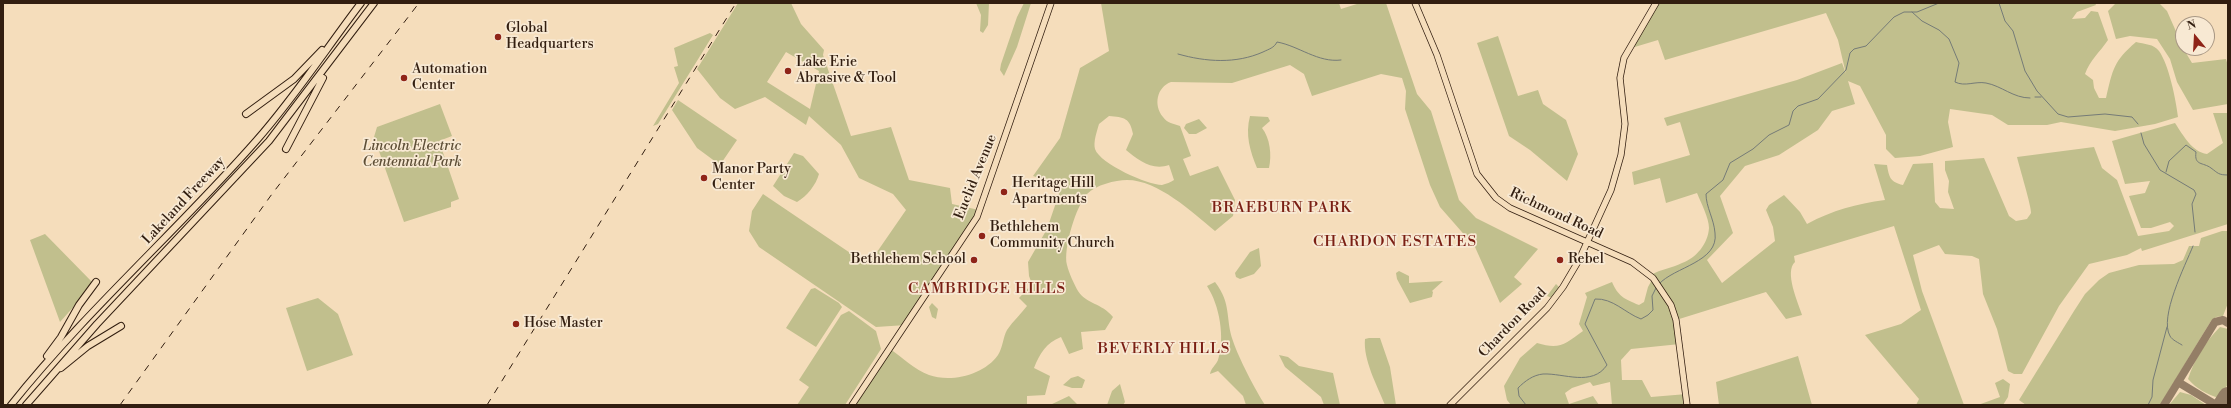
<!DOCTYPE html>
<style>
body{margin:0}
#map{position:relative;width:2231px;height:408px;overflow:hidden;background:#f5ddbb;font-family:"Libre Bodoni",serif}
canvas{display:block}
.frame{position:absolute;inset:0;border:4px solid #321e10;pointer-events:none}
.north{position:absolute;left:2175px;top:16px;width:40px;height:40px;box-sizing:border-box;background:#f8e9d3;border:1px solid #a99885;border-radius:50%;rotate:342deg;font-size:11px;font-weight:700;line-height:16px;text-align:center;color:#321e10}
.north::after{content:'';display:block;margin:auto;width:14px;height:18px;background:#8f2418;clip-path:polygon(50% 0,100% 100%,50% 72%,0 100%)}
</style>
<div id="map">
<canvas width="2231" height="408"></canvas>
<div class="frame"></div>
<div class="north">N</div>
</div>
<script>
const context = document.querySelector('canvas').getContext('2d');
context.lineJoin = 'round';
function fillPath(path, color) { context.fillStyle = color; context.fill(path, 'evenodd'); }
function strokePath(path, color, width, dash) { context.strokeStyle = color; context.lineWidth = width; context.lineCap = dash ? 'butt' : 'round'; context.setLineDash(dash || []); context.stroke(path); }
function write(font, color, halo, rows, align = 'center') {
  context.font = font + ' "Libre Bodoni",serif'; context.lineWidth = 3.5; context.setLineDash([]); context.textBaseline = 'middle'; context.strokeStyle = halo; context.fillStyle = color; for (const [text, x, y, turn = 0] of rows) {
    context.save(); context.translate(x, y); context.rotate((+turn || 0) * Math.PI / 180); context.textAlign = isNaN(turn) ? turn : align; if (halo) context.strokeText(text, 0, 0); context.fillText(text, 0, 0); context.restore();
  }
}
fillPath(new Path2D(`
 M738,3H791L801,24L824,50L823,55L851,136L891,127L909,180L950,188L952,204L979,210L906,325L876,327L759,247L749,231L752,211L763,194L868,265L906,210L893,194L859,178L841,145L809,116L806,125L765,97L735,109L720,98L697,69ZM786,52L819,71L810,109L767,82Z
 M976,3H989L988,25L983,33L980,31L981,15Z
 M1024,3H1031L1017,47L1004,76L1000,70L1001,64L1017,17Z
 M1101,3H1339L1341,9L1360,3H1386L1417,94L1431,111L1459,200L1476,218L1538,249L1514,277L1522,284L1500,303L1475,247L1440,207L1430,185L1405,109L1406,91L1402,78L1381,74L1312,96L1304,74L1290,65L1232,83L1171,82C1157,87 1153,105 1163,117C1167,123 1174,124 1180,126L1191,156L1183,159L1190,176L1218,166L1235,200L1233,216L1215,231C1192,212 1158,180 1127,180C1115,180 1096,185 1087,194C1076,206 1063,249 1067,265C1069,273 1074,284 1078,291C1086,304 1102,303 1113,317L1105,330L1081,332L1083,349L1069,354L1061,337C1046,343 1040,353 1034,368L1050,376L1045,395L1027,396V405H852L890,349C902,357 915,370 929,375C951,383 984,375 998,355C1003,347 1003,337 1007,330C1013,321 1021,314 1027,306L1019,298L1032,284L1029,276L1028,262L1047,229L1062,185L1033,176L1060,138L1080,68L1109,51ZM1109,116C1124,117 1130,118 1133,134L1126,150C1138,160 1152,171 1169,165L1174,180C1171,182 1166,184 1162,185C1148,185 1100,164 1095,149C1093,142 1097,131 1099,124Z
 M1656,3H2095L2096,5L2077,12L2072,19L2085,18L2091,11L2098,12L2108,40C2100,52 2090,60 2085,74L2093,80L2094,88L2099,98H2106C2113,69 2113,62 2136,42C2144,44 2154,44 2159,51C2169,65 2176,100 2178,117L2155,124L2115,131L2061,122L2047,125H2008L1992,115L1950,109L1948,122L1953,147L1920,156L1895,158L1886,149V135L1860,86L1848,81L1855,104L1832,111L1818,130L1779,155L1745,166L1720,196L1733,233L1707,260L1722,283L1775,241L1773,227L1766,210L1769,205L1784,195L1800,212L1807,224C1833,210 1856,204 1885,200L1874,164L1887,165C1889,177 1890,182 1903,185L1913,164L1933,163L1935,202L1940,208L1954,209L1948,192L1949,181L1945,170V161L1984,158L2009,216L2016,221L2027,219C2028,217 2030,215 2031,213C2032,208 2019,166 2017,157L2094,147L2102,168L2117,180L2138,236L2169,231L2174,226L2170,222L2151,228H2141L2129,196L2145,193L2150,181L2125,184L2112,141L2175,123C2183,135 2192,152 2207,154L2223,143L2213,113H2228V224L2142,251L2141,248L2127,255L2089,264L2059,306L2022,374H2014L2008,371L1997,329L1983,294L1979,259L1972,256L1945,254L1939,245L1913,255L1922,291L1964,405H1916L1919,399L1865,335L1901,324L1921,310L1894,226L1794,256L1795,262C1784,272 1798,302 1802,315L1786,319L1766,292L1676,320L1680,344L1631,349L1621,360L1622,380H1642L1651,397L1687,394V405H1612L1610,382L1593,386L1590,382L1572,388L1565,393L1569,404L1593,396L1599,405H1511L1507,400L1504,386L1520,358L1537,343C1560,350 1565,344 1583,331L1579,324L1587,297L1585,293L1612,282C1618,296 1624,299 1639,305L1644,302L1648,287L1653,278L1651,275C1661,269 1672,268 1682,263C1696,258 1708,244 1709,228C1709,218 1701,203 1697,193L1666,203L1660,178L1634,185L1632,172L1690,155L1680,122L1667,126L1664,118L1797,80L1842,63L1846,74L1838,40L1826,13L1665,60L1658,40L1628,49Z
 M2116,3H2159L2167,11L2178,36L2183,35V48L2192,63L2226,59L2228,66V104L2193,110L2177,82L2170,59L2157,39L2130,36L2116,39L2108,11Z
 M710,33L713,35L658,124L653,126L679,83L674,67L678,66L674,48Z
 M1498,36L1518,96L1538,90L1543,104L1566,120L1578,154L1567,181L1530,150L1509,136L1477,43Z
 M678,100L737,140L720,165L697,148L672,110Z
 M440,104L452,136L439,141L459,199L451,202V207L404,222L374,137L377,127Z
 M1250,116L1268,117L1270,121L1262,128C1270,138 1272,155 1269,168H1257C1250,151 1245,135 1250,116Z
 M1199,119L1207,128L1196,134H1189L1184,128L1186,124Z
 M794,153L803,156L819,174C816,185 807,196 797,202L784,196L773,186Z
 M2222,231H2228V303L2223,316L2216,317L2211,321L2160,405H2026L2019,400L2074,311L2085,294L2099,280L2109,273L2139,265L2174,264L2183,260L2189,246H2199L2201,238Z
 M45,234L94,284L60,322L30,240Z
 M1259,248L1261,266L1254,274L1240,279L1236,277L1235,273L1250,252Z
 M1399,271L1409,276V283L1443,281L1432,291L1433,292L1432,297L1410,303L1397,279L1396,273Z
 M1215,282C1232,304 1225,318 1233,341C1239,359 1255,389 1265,405H1246L1243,396L1218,371L1210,374C1211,368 1216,365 1218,360C1225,338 1220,306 1207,286Z
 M1556,284L1560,288L1552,298L1547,296Z
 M815,288L839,303L842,307L816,347L786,328L811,289Z
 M318,298L338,314L353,355L307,371L286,308Z
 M932,303L938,309L936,319L932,317L929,307Z
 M849,311L876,331L881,349L845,405H797L809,387L799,380L841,315Z
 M2220,327L2228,329V384L2219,398C2206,394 2197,389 2188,379C2194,360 2206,341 2220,327Z
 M1369,338H1380L1390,367L1396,405H1385C1377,385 1363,360 1365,339Z
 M1279,355L1288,357L1299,366L1333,373L1340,405H1324L1321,397L1285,367Z
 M1798,356L1812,405H1719L1716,382Z
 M1078,376L1085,380L1082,388H1072L1063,385L1071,378Z
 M2003,379L2010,384L2008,397L2003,405H1978L2000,397L1995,383Z
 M1120,384L1125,402L1123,405H1107L1112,391Z
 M2180,392L2191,395L2206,405H2169Z
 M1069,396L1078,405H1050Z`), '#c1bf8d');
strokePath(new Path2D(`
 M1999,3L2005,21L2013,31L2025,71L2037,91L2058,114L2068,117L2105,114L2132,117L2138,124
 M1912,12L1922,21L1939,30L1949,39L1959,63L1955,82C1965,87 1975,81 1986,83C2002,86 2013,98 2030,98
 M1178,54C1206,62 1236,64 1263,52C1269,49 1274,48 1277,42C1299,46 1318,63 1341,60
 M2035,97H2041
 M2141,133L2144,144L2160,170L2194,190L2196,194L2192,204L2195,232
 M2166,172L2169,161L2186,145L2196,152C2194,166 2203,162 2211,168C2218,173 2218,175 2228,175
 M1659,284C1674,267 1719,262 1715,233C1714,219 1706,207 1706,194L1723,180L1730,163L1753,149L1769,135L1789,125L1793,111L1798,106L1818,99L1846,70L1850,53L1854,49L1866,46L1894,17L1904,12H1917L1939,3
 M2182,345C2179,343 2172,340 2170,336C2159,317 2185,266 2193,246
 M1526,405L1519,396L1518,388C1525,381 1533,375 1543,374C1564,373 1592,387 1607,365L1585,324L1595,299C1613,298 1625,313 1641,319L1648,315L1653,310L1652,296L1656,288
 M2148,405L2152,397L2153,380L2167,327`), '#757b77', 1);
strokePath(new Path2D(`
 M2178,382L2216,405
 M2164,405L2215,322L2223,320L2228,323`), '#947e66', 8);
strokePath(new Path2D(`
 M2223,405L2228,397`), '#947e66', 20);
const primary = new Path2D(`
 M1415,3L1437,55L1477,174L1496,198L1510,208L1632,262L1653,278L1671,305L1676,320L1687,405
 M852,405L977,217L1051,3
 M1450,405L1547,308L1563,287L1579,260L1611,190L1621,155L1625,124L1620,78L1624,58L1656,3`);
const motorway = new Path2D(`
 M246,114L294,79L322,50
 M286,149L323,78
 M47,356L61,337L79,305L96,282
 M61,368L88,346L121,326
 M11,405C86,311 177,231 256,141C295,97 326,49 361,3
 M26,405L97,324L269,141L374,3`);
strokePath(primary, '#321e10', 7);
strokePath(motorway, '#321e10', 8);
strokePath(primary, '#f5ddbb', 5.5);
strokePath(motorway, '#f5ddbb', 6);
strokePath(new Path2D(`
 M120,405L272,194L419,3
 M487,405L736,3`), '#321e10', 1, [7, 7]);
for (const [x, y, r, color] of [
 [498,37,4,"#8f2418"],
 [788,71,4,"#8f2418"],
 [404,78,4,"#8f2418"],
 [704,178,4,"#8f2418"],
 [1004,192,4,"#8f2418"],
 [982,236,4,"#8f2418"],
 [974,260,4,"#8f2418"],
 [1560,260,4,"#8f2418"],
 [516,324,4,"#8f2418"]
]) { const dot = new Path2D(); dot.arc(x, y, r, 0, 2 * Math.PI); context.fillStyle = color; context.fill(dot); strokePath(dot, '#f8e9d3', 1.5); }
write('14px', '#321e10', '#f8e9d3', [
 ["Global",506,29],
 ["Headquarters",506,45],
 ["Lake Erie",796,63],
 ["Abrasive & Tool",796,79],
 ["Automation",412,70],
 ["Center",412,86],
 ["Manor Party",712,170],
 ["Center",712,186],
 ["Heritage Hill",1012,184],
 ["Apartments",1012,200],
 ["Bethlehem",990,228],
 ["Community Church",990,244],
 ["Bethlehem School",966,260,"right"],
 ["Rebel",1568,260],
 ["Hose Master",524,324]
], 'left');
write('italic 14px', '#5d4e36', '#f8e9d3', [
 ["Lincoln Electric",412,147],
 ["Centennial Park",412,163]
]);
write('14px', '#321e10', '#f8e9d3', [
 ["Euclid Avenue",976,177,-68],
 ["Lakeland Freeway",184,201,-47],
 ["Richmond Road",1556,214,25],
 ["Chardon Road",1513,323,-46]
]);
context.letterSpacing = '1px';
write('15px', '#7a1f14', '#f8e9d3', [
 ["BRAEBURN PARK",1282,208],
 ["CHARDON ESTATES",1395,242],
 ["CAMBRIDGE HILLS",987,289],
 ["BEVERLY HILLS",1164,349]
]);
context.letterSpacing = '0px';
</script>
